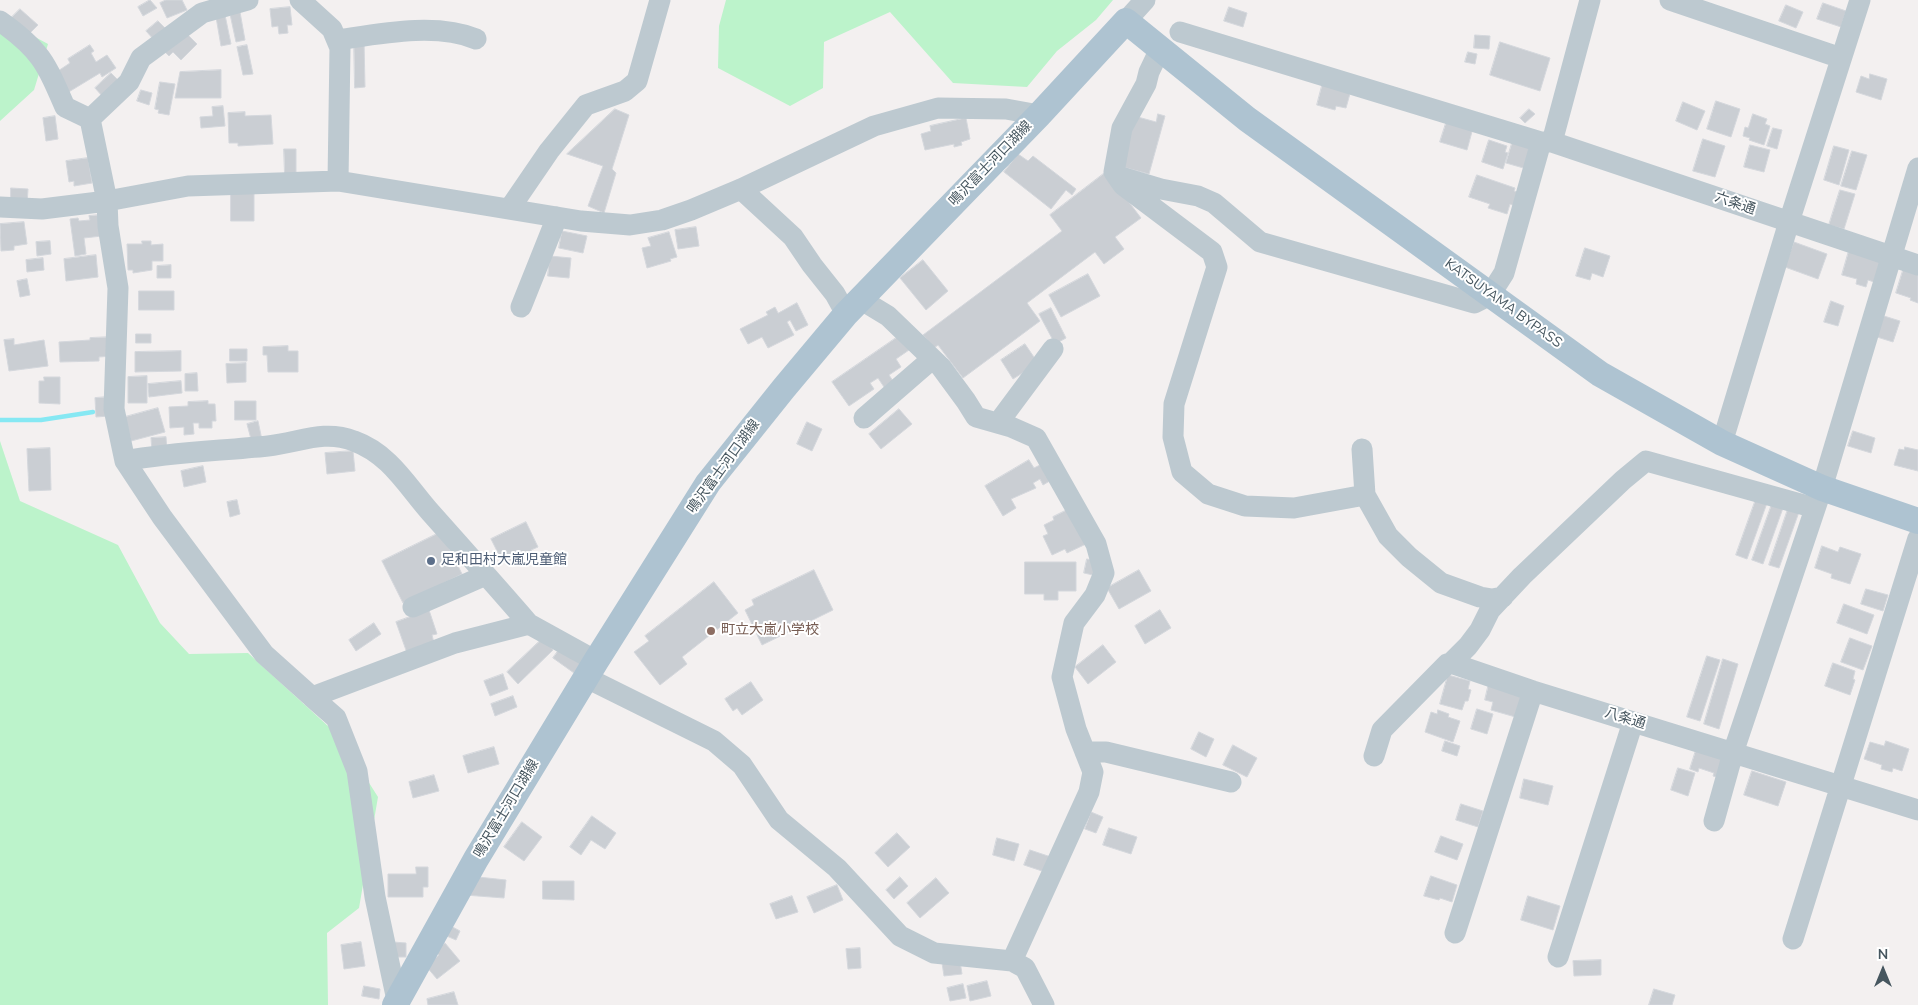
<!DOCTYPE html>
<meta charset="utf-8">
<style>
body{margin:0}
#map{position:relative;width:1918px;height:1005px;overflow:hidden;background:#f3f0f0;font-family:"Nunito Sans",sans-serif}
canvas{display:block}
.north{position:absolute;left:1858px;top:945px;width:50px;height:50px;-webkit-text-stroke:4px #fff;paint-order:stroke;rotate:0deg;font-size:14px;font-weight:700;line-height:20px;text-align:center;color:#46565f}
.north::after{content:'';display:block;margin:auto;width:18px;height:22px;background:#46565f;clip-path:polygon(50% 0,100% 100%,50% 72%,0 100%)}
</style>
<div id="map">
<canvas width="1918" height="1005"></canvas>
<div class="north">N</div>
</div>
<script>
const context = document.querySelector('canvas').getContext('2d');
context.lineJoin = 'round';
function fillPath(path, color) { context.fillStyle = color; context.fill(path, 'evenodd'); }
function strokePath(path, color, width, dash) { context.strokeStyle = color; context.lineWidth = width; context.lineCap = dash ? 'butt' : 'round'; context.setLineDash(dash || []); context.stroke(path); }
function write(font, color, halo, rows, align = 'center') {
  context.font = font + ' "Nunito Sans","Noto Sans JP",sans-serif'; context.lineWidth = 4; context.setLineDash([]); context.textBaseline = 'middle'; context.strokeStyle = halo; context.fillStyle = color; for (const [text, x, y, turn = 0] of rows) {
    context.save(); context.translate(x, y); context.rotate((+turn || 0) * Math.PI / 180); context.textAlign = isNaN(turn) ? turn : align; if (halo) context.strokeText(text, 0, 0); context.fillText(text, 0, 0); context.restore();
  }
}
fillPath(new Path2D(`
 M726,0H1113L1096,20L1057,51L1027,87L953,83L890,12L824,42L823,88L790,106L718,68L719,26Z
 M0,18L48,44L34,90L0,121Z
 M0,441L20,501L118,545L160,623L189,654L248,653L340,737L378,797L359,908L327,933L328,1005H0Z`), '#bcf3cb');
strokePath(new Path2D(`
 M0,420H41L93,412`), '#86e8f3', 4.5);
const building = new Path2D(`
 M150,0L157,8L143,16L138,7Z
 M166,0H182L187,10L167,18L160,3Z
 M1823,3L1846,11L1841,27L1817,19Z
 M1786,5L1803,12L1796,28L1779,21Z
 M290,7L292,25H287L288,33L279,34L278,26L272,27L270,9Z
 M1229,7L1247,13L1243,27L1224,21Z
 M20,9L38,25L29,34L11,18Z
 M240,12L245,40L236,42L230,14Z
 M225,15L231,44L221,46L216,17Z
 M158,21L167,30L155,41L146,31Z
 M187,34L197,44L181,60L173,52L169,56L163,50Z
 M1475,35L1490,36L1489,49L1474,48Z
 M354,41H364L365,87L355,88Z
 M1500,42L1550,58L1540,91L1490,75Z
 M90,45L94,51L91,53L96,62L107,55L116,68L102,77L100,73L67,93L55,73L70,63L68,59Z
 M247,45L253,74L243,75L237,47Z
 M1468,52L1477,54L1475,64L1465,62Z
 M221,70V98H175L180,72Z
 M111,73L119,81L103,97L95,88Z
 M1870,74L1887,79L1881,100L1856,92L1861,76L1869,79Z
 M160,82L175,84L169,115L158,113L159,110L155,109Z
 M1323,82L1351,90L1346,108L1336,106L1335,110L1317,105Z
 M141,90L152,93L149,105L137,101Z
 M1716,101L1740,109L1731,137L1707,129Z
 M1683,102L1705,111L1697,130L1676,121Z
 M223,106L225,126L201,128L200,117L213,116L212,107Z
 M615,109L629,115L612,169L616,173L604,213L588,206L603,166L567,154Z
 M1529,109L1535,114L1525,123L1520,118Z
 M245,112V116L271,115L273,144L238,146V143H229L228,113Z
 M1158,114L1165,116L1149,174L1119,166L1134,116L1156,122Z
 M1753,114L1767,119L1765,124L1770,126L1764,145L1749,140L1750,138L1743,136L1745,127L1748,128Z
 M55,116L58,139L46,141L43,118Z
 M966,118L970,139L961,142L962,145L954,147V144L925,150L921,134L931,131L930,126Z
 M1447,120L1473,128L1467,150L1440,142Z
 M1773,128L1782,130L1777,149L1767,146Z
 M1703,139L1725,146L1715,177L1693,171Z
 M1489,140L1507,146L1505,152L1508,153L1503,169L1482,162Z
 M1513,140L1531,146L1527,169L1506,163Z
 M1750,145L1770,150L1764,172L1744,167Z
 M1834,146L1849,150L1839,185L1824,180Z
 M284,149H296V175H285Z
 M1852,151L1867,155L1856,190L1841,186Z
 M1018,154L1028,161L1033,156L1076,189L1072,195L1066,190L1051,209L1004,172Z
 M88,158L92,183L74,186V181L69,182L66,161Z
 M1106,172L1141,218L1115,237L1124,249L1104,264L1095,252L1027,303L1040,321L963,378L938,345L934,348L923,335L1062,231L1050,215Z
 M1477,175L1515,188L1514,191L1520,193L1515,206L1510,204L1507,214L1488,208L1490,204L1469,197Z
 M11,188L28,189L27,205L11,204Z
 M1840,190L1855,194L1844,229L1829,225Z
 M231,193H254V221H231Z
 M100,215L102,236L84,238L86,254L75,256L70,219L78,218L79,221L90,220L89,216Z
 M24,222L27,244L14,246V250L1,251L0,224Z
 M696,227L699,246L678,249L675,230Z
 M562,231L587,236L583,253L559,248Z
 M669,232L677,257L670,259L671,261L647,268L642,248L651,246L648,238Z
 M50,241L51,254L37,256L36,242Z
 M142,241H151V245L163,244V261H152V270L133,273V270H128L127,244H142Z
 M1794,242L1827,254L1818,279L1785,267Z
 M1850,247L1883,260L1877,283L1868,280L1866,287L1856,284L1857,279L1842,275Z
 M1585,248L1610,256L1603,277L1592,273L1590,280L1576,276Z
 M96,255L98,277L66,281L64,259Z
 M550,256L571,258L569,278L548,276Z
 M43,258L44,270L27,272L26,260Z
 M923,260L948,291L926,310L900,278Z
 M1905,264L1918,268V303L1910,300L1911,298L1896,293Z
 M171,265V278H157V266Z
 M1088,274L1100,296L1061,317L1049,295Z
 M27,279L30,295L20,297L17,281Z
 M139,291H174V310H139Z
 M1831,301L1844,306L1838,326L1824,322Z
 M797,303L808,325L796,331L790,320L787,322L794,335L768,348L762,337L748,344L740,329L768,315L766,312L775,307L778,313Z
 M1051,308L1066,338L1055,344L1039,314Z
 M1884,316L1900,321L1893,342L1877,337Z
 M136,334H151V343H136Z
 M899,336L909,350L896,359L901,367L889,375L893,381L884,387L878,378L870,383L874,389L849,406L832,382Z
 M112,337V356L99,357V361L60,362L59,342L90,340V338Z
 M14,339V345L44,340L48,366L9,371L4,340Z
 M1025,344L1038,363L1013,379L1001,360Z
 M288,346V351H298V372H268L267,355H263V347Z
 M230,349H247V361H230Z
 M181,351V371L135,372V352Z
 M246,363V382L227,383L226,364Z
 M197,373L198,391H185V374Z
 M147,376V403H128V377Z
 M44,377H60V404L39,403V381H44Z
 M181,381L182,393L149,397L148,384Z
 M108,397L109,416L96,417L95,398Z
 M208,401V404H215L216,421H212V428H199V423H193L194,434L184,435V427L170,428L169,407L188,406V402Z
 M235,401H256V420H235Z
 M158,408L165,432L131,441L125,417Z
 M899,409L912,424L881,449L869,434Z
 M258,421L262,440L252,443L247,424Z
 M807,422L822,429L812,451L797,444Z
 M1853,431L1875,438L1871,453L1848,446Z
 M166,437L167,450L152,451L151,438Z
 M1905,447L1918,450V471L1894,465L1899,449L1904,450Z
 M50,448L51,490L29,491L27,449Z
 M353,451L355,471L327,474L325,453Z
 M1029,460L1034,468L1044,463L1053,479L1043,485L1040,479L1033,483L1036,488L1011,499L1016,508L1003,516L985,486Z
 M203,466L206,482L184,487L181,471Z
 M1756,499L1767,503L1747,559L1736,555Z
 M237,500L240,514L230,517L227,502Z
 M1772,504L1783,508L1763,564L1752,560Z
 M1069,509L1086,544L1067,553L1065,549L1052,555L1043,536L1048,534L1044,525L1054,520L1053,517Z
 M1788,509L1799,512L1779,568L1769,565Z
 M526,522L538,547L531,550L533,555L519,560L517,557L503,563L491,539Z
 M441,532L462,574L403,603L382,561Z
 M1822,546L1838,552L1840,547L1861,554L1850,584L1831,578L1832,574L1815,568Z
 M1087,559L1096,561L1093,575L1084,573Z
 M1025,562H1076V591H1058V600H1044V594H1025Z
 M814,570L833,610L762,645L745,610L754,605L752,600Z
 M1139,570L1151,591L1119,609L1107,588Z
 M714,582L738,613L682,657L687,664L660,685L634,652L649,641L645,636Z
 M1866,589L1888,595L1883,611L1861,604Z
 M1844,604L1874,615L1867,634L1837,623Z
 M429,610L437,634L432,635L434,643L407,653L396,622Z
 M1160,610L1171,628L1145,644L1135,626Z
 M374,623L381,634L356,651L349,640Z
 M1850,638L1872,646L1863,670L1841,662Z
 M542,639L553,650L518,684L507,672Z
 M1103,645L1116,662L1088,684L1075,667Z
 M561,647L582,661L574,673L553,658Z
 M1707,656L1720,660L1700,721L1687,717Z
 M1723,659L1738,664L1719,729L1704,724Z
 M1833,663L1855,671L1853,679L1855,680L1850,695L1825,686Z
 M503,674L508,689L490,696L484,681Z
 M1448,675L1470,681L1468,689L1471,690L1468,701H1465L1462,710L1440,704Z
 M751,682L763,700L742,715L737,708L733,711L725,699Z
 M1489,683L1526,693L1519,718L1491,710L1493,702L1485,700Z
 M513,696L517,707L495,716L491,704Z
 M1477,709L1493,714L1487,734L1471,729Z
 M1438,710L1449,714L1448,717L1460,721L1453,742L1425,732L1431,712L1437,714Z
 M1199,732L1214,739L1206,757L1191,749Z
 M1445,741L1460,746L1457,756L1442,751Z
 M1886,741L1909,749L1902,771L1893,768L1892,772L1881,769L1882,765L1864,759L1870,742L1884,746Z
 M1233,745L1257,758L1247,777L1223,765Z
 M494,747L499,764L468,773L463,756Z
 M1697,747L1729,757L1723,779L1713,776L1714,773L1699,768L1698,772L1690,769Z
 M1678,768L1695,773L1688,796L1671,790Z
 M1752,771L1786,782L1778,806L1744,795Z
 M434,775L439,791L413,798L409,782Z
 M1524,779L1553,786L1548,805L1520,798Z
 M1461,804L1483,811L1478,827L1456,820Z
 M1091,812L1103,817L1096,833L1085,829Z
 M592,816L616,833L605,849L591,840L581,855L570,847Z
 M522,822L542,837L524,861L504,847Z
 M1109,828L1137,837L1131,854L1103,845Z
 M897,833L910,847L888,867L875,853Z
 M1441,836L1463,844L1457,860L1435,852Z
 M997,838L1019,844L1014,861L993,855Z
 M1030,850L1051,857L1045,872L1024,865Z
 M416,867H428V887H423V897H388V874H416Z
 M1431,876L1457,885L1452,902L1440,898L1439,900L1424,896Z
 M478,877L506,880L504,898L465,895Z
 M900,877L908,886L894,899L886,890Z
 M936,878L949,893L920,918L907,903Z
 M543,881H574V900L543,899Z
 M837,885L843,900L814,913L807,897Z
 M792,896L798,912L776,919L770,904Z
 M1528,896L1560,906L1553,930L1521,920Z
 M447,924L460,931L456,940L442,934Z
 M361,942L365,966L344,969L341,945Z
 M393,942L406,943V957H392Z
 M445,943L460,961L437,979L426,966L439,955L435,951Z
 M860,948L861,968L848,969L846,949Z
 M1601,960V975L1574,976L1573,961Z
 M960,961L962,974L944,976L942,963Z
 M987,981L991,996L970,1001L967,986Z
 M963,984L966,998L950,1001L947,988Z
 M364,986L380,989L379,999L362,996Z
 M1654,989L1675,995L1672,1005H1649Z
 M454,992L458,1005H428L427,999Z`);
fillPath(building, '#caced3');
strokePath(building, '#d4d7dc', 1);
strokePath(new Path2D(`
 M248,0L202,13L141,58L129,82L90,119L107,201L108,226L118,288L114,409L125,461L162,517L264,654L312,697L455,643L529,624L596,661
 M300,0L332,29L340,48L338,181
 M1670,0L1841,58
 M0,21C40,49 46,63 65,107L90,119
 M1126,21L1145,0
 M1180,32L1541,142H1552L1918,265
 M337,40C378,34 436,22 476,39
 M1160,49L1149,72L1146,84L1122,128L1114,172L1123,185L1212,252L1217,267L1174,404L1173,437L1182,472L1208,494L1245,506L1294,508L1365,495
 M1552,142L1590,0
 M1121,177L1161,189L1198,196L1214,203L1260,242L1474,303L1490,295L1504,273L1541,142
 M741,189L793,237L812,265L835,294L846,314
 M0,207L42,209L107,201L188,186L338,181L581,221L630,225L662,220L691,210L741,189L874,126L938,108L1006,109L1039,115
 M510,208L549,151L586,105L625,91L637,81L660,0
 M860,299L888,316L941,367L966,401L976,417L1011,427L1036,438L1096,544L1104,573L1095,595L1074,623L1062,677L1076,729L1093,772L1089,792L1012,961
 M521,307L557,217
 M864,418L932,359
 M998,423L1053,349
 M1722,443L1789,222L1860,0
 M1362,449L1365,495L1388,536L1409,557L1441,583L1480,597L1492,599L1503,597
 M125,461C172,452 220,451 268,446C299,443 323,429 354,441C390,454 407,486 431,513C464,550 497,587 529,624
 M413,607L486,575
 M1451,663L1468,646L1480,630L1490,610L1522,576L1623,480L1646,461L1815,508
 M587,678L714,741L742,765L779,820L837,868L900,936L934,953L1012,961L1025,968L1044,1005
 M312,697L336,718L357,771L375,897L398,1005
 M1085,752H1106L1231,782
 M1374,756L1382,730L1447,664L1451,663L1533,691L1918,810
 M1714,821L1733,753L1822,488L1918,168
 M1455,933L1533,691
 M1793,939L1918,538
 M1558,957L1633,722`), '#bdc9d0', 21);
strokePath(new Path2D(`
 M395,1005L476,859L596,661L708,483L784,388L846,314L1039,115L1126,21L1247,119L1600,374L1722,443L1822,488L1918,521`), '#aec3d1', 26);
for (const [x, y, r, color] of [
 [431,561,5,"#5c6f8a"],
 [711,631,5,"#8d6e63"]
]) { const dot = new Path2D(); dot.arc(x, y, r, 0, 2 * Math.PI); context.fillStyle = color; context.fill(dot); strokePath(dot, '#fff', 2); }
write('14px', '#46565f', '#fff', [
 ["鳴沢富士河口湖線",991,164,-46],
 ["六条通",1735,204,19],
 ["KATSUYAMA BYPASS",1503,304,36],
 ["鳴沢富士河口湖線",724,467,-54],
 ["八条通",1625,719,17],
 ["鳴沢富士河口湖線",507,809,-59]
]);
write('14px', '#4e5e75', '#fff', [
 ["足和田村大嵐児童館",441,561]
], 'left');
write('14px', '#785e54', '#fff', [
 ["町立大嵐小学校",721,631]
], 'left');
</script>
